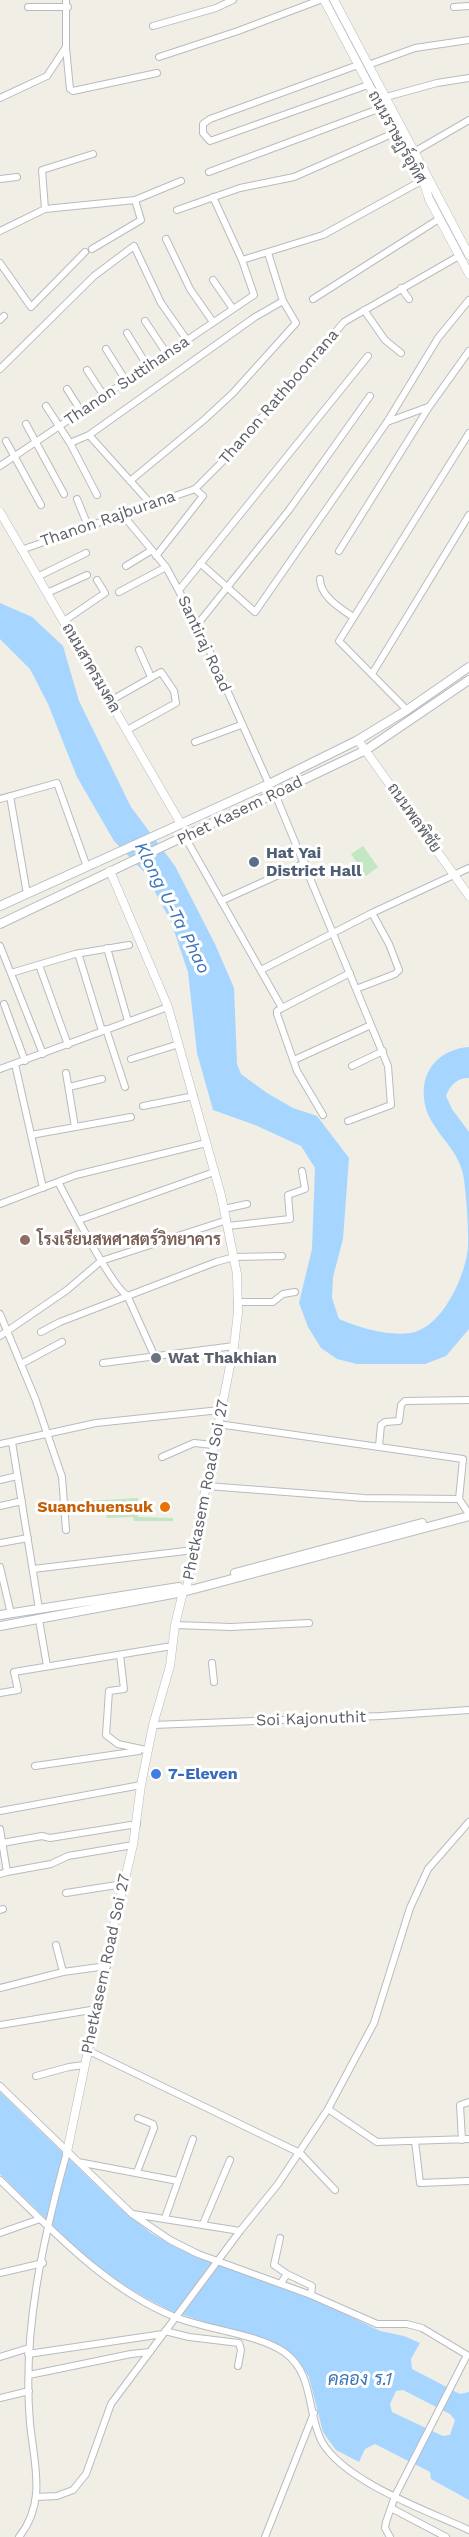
<!DOCTYPE html>
<meta charset="utf-8">
<style>
body{margin:0}
canvas{display:block;background:#f0eee5}
</style>
<canvas width="469" height="2537"></canvas>
<script>
const context = document.querySelector('canvas').getContext('2d');
context.lineJoin = 'round';
function fillPath(path, color) { context.fillStyle = color; context.fill(path, 'evenodd'); }
function strokePath(path, color, width, dash) { context.strokeStyle = color; context.lineWidth = width; context.lineCap = dash ? 'butt' : 'round'; context.setLineDash(dash || []); context.stroke(path); }
function write(font, color, halo, rows, align = 'center') {
  context.font = font + ' "Work Sans",Sarabun,sans-serif'; context.lineWidth = 6; context.setLineDash([]); context.textBaseline = 'middle'; context.strokeStyle = halo; context.fillStyle = color; for (const [text, x, y, turn = 0] of rows) {
    context.save(); context.translate(x, y); context.rotate((+turn || 0) * Math.PI / 180); context.textAlign = isNaN(turn) ? turn : align; if (halo) context.strokeText(text, 0, 0); context.fillText(text, 0, 0); context.restore();
  }
}
fillPath(new Path2D(`
 M363,846L378,867L366,876L351,854Z
 M138,1498V1517L173,1518V1521H134L133,1517L107,1518L106,1515L134,1514L133,1504L88,1507V1501Z`), '#c1e8c2');
fillPath(new Path2D(`
 M0,603L32,617L63,646L79,701L131,807L175,866L215,944L234,988L237,1064L241,1074L267,1093L293,1108L317,1116L349,1158L343,1239L333,1277L332,1298L339,1319C360,1328 387,1336 410,1333C442,1329 466,1275 468,1247C469,1232 466,1189 463,1174C457,1145 426,1128 424,1098C421,1069 441,1049 469,1047V1078C457,1078 450,1085 446,1096L452,1109L469,1132V1329L446,1356L425,1364H357L337,1359L321,1348L308,1327L299,1303L312,1249L315,1168L301,1146L255,1125L213,1110L197,1053L188,972L171,922L145,873L114,841L77,777L48,704L30,669L0,639Z
 M0,2092L119,2207L151,2233L177,2248L312,2298L380,2331L404,2336L420,2343L411,2359L412,2369L460,2394L469,2392V2500L431,2479L430,2472L375,2444L365,2449L359,2462L336,2450L323,2432L309,2377L300,2363L286,2349L171,2311L144,2297L116,2280L79,2251L0,2174ZM403,2390L450,2414L455,2420L450,2435L443,2436L392,2412L390,2404L396,2391Z`), '#a6d6ff');
const minor = new Path2D(`
 M28,7H68
 M454,7L469,6
 M153,26L216,8L233,0
 M66,48L70,89L73,91L157,73
 M159,57L238,31L320,0
 M358,65L210,119L203,124V133L210,141L368,85
 M368,65L415,48L469,40
 M386,97L437,83L469,78
 M0,98L47,76L66,47V0
 M414,152L469,120
 M209,172L381,108
 M0,179L17,177
 M213,197L242,260L323,235L423,180
 M45,209L42,170L93,154
 M177,210L240,188L294,177L394,133
 M0,231L45,209L135,200L181,181
 M166,239L190,289L213,322
 M92,249L141,220L135,200
 M0,263L31,307L85,252
 M213,280L233,309
 M401,288L409,299
 M313,299L439,219
 M364,310L385,340L401,353
 M0,320L4,316
 M145,321L167,354
 M127,333L148,367
 M106,349L126,381
 M0,369L94,276L134,246L161,303L187,340
 M87,370L104,396
 M67,389L81,411
 M46,406L70,443L97,495
 M387,422L428,407
 M26,424L64,494
 M89,435L151,504
 M6,441L41,505
 M70,443L89,435L255,317L283,301
 M0,466L254,295L242,260
 M130,481L205,419L233,393L296,323L283,301L268,253
 M77,499L88,526
 M122,514L166,567L201,632L269,784
 M21,550L195,489L231,453L344,322L459,256
 M339,551L429,407L469,351
 M156,556L203,496L195,489
 M200,563L255,612L387,422L438,338L469,300
 M126,566L152,550
 M37,577L86,553
 M320,579C320,596 340,608 353,617
 M179,590L368,356
 M119,592L166,567
 M47,593L87,575
 M64,621L105,593L97,580
 M197,625L289,510L370,396
 M139,650L151,677
 M372,674L469,515
 M110,701L161,672L174,691L176,703L127,730
 M407,710L339,641L469,433
 M195,742L241,725
 M275,794L388,1066L391,1105L348,1121
 M10,796L27,894
 M0,799L57,783L87,867
 M185,837L282,1008L350,973
 M221,901L305,863
 M0,946L43,1054
 M107,948L128,1021
 M78,953L102,1031
 M39,965L68,1045
 M261,970L372,913L469,868
 M11,973L75,954L129,945
 M356,989L395,974L399,970L389,944L372,913
 M4,1004L25,1061
 M282,1008L277,1011V1014L297,1071L323,1115
 M106,1029L125,1087
 M131,1059L179,1044
 M294,1060L371,1025
 M15,1064L43,1188
 M352,1066L383,1051
 M0,1069L168,1007
 M66,1073L75,1127
 M69,1087L102,1079
 M143,1106L194,1096
 M31,1135L131,1117
 M58,1182C69,1202 112,1288 127,1295L154,1355
 M0,1204L76,1175L206,1143
 M224,1209L247,1204
 M79,1220L214,1172
 M228,1226L290,1219L288,1195L305,1189L302,1171
 M237,1302H273L283,1294L295,1292
 M0,1314L35,1398L62,1477L66,1530
 M41,1332L60,1322L216,1262L234,1257L282,1256
 M0,1336L67,1290L101,1261L227,1220
 M103,1363L234,1346
 M21,1364L62,1342
 M218,1424L463,1459L459,1499
 M12,1442L39,1609
 M0,1444L96,1423L220,1410
 M379,1446L381,1425L385,1422L399,1421L401,1405L405,1401L469,1400
 M162,1457L194,1443L213,1445
 M0,1480L17,1476
 M207,1486L364,1498L459,1499L467,1511
 M0,1506L22,1501
 M0,1543L28,1538
 M0,1567L11,1614
 M33,1569L194,1550
 M39,1620L47,1666
 M175,1625L231,1627L309,1623
 M120,1655L124,1689L109,1691L106,1735L118,1744L146,1750
 M212,1663L214,1682
 M0,1693L18,1690L14,1672L172,1646
 M153,1725L381,1716L469,1710
 M35,1766L139,1751
 M0,1811L141,1785
 M0,1829L7,1872L0,1874
 M2,1843L42,1836L50,1838L137,1824
 M7,1872L51,1864L68,1856L133,1845
 M66,1893L123,1884
 M0,1910L3,1909
 M56,1945L63,1972
 M0,1988L63,1972L107,1966
 M0,2025L97,2009
 M87,2050L300,2153L335,2190
 M36,2076L69,2067L84,2065
 M0,2086L132,2214L170,2240L198,2254L311,2295L377,2324H407L422,2328L467,2355L395,2496L386,2522L385,2528L390,2537
 M328,2109L377,2142L469,2139
 M462,2140L460,2105L469,2102
 M415,2141L420,2183L469,2181
 M78,2162L178,2181
 M137,2172L154,2128L153,2124L138,2118
 M0,2180C52,2230 106,2289 175,2317C205,2329 258,2334 284,2352C315,2374 306,2412 322,2442C345,2482 428,2511 469,2530
 M133,2214L240,2231
 M165,2218L193,2139
 M203,2224L230,2160
 M0,2233L40,2219
 M280,2238L274,2265L287,2274
 M0,2273L43,2263
 M281,2283L287,2274L312,2286L311,2295
 M165,2331L189,2337L239,2343L241,2350L238,2366
 M28,2354L163,2334
 M0,2357L29,2348
 M29,2375L131,2354L150,2352
 M0,2398L29,2391
 M36,2497L57,2496L73,2490L86,2474L111,2404L240,2231L278,2184L328,2109L374,2023L410,1908L428,1869L469,1822
 M391,2508L446,2537
 M19,2537C47,2502 34,2464 30,2423C22,2332 43,2239 67,2152
 M265,2537L314,2413`);
const tertiary = new Path2D(`
 M324,0L407,157L423,180L429,199L469,274
 M334,0L469,255
 M0,512L181,824
 M358,740L469,896
 M67,2152L114,1925L133,1845L141,1785L153,1725L170,1666L175,1625L183,1592L187,1586L194,1550L201,1527L199,1521L234,1346L238,1312L237,1274L221,1195L168,1007L110,871`);
const secondary = new Path2D(`
 M0,906L269,784L358,740L407,710L469,667
 M0,924L366,750L469,680
 M235,1573L422,1523
 M0,1615L179,1587
 M0,1626L183,1592L469,1516`);
strokePath(minor, '#b8bbc0', 8);
strokePath(tertiary, '#b8bbc0', 9);
strokePath(secondary, '#b9bcc2', 10);
strokePath(minor, '#fff', 6);
strokePath(tertiary, '#fff', 8);
strokePath(secondary, '#fff', 8);
for (const [x, y, r, color] of [
 [254,862,6,"#5c6f8a"],
 [25,1240,6,"#8d6e63"],
 [156,1358,6,"#6b7280"],
 [165,1507,6,"#e8710a"],
 [156,1774,6,"#3f7fe0"]
]) { const dot = new Path2D(); dot.arc(x, y, r, 0, 2 * Math.PI); context.fillStyle = color; context.fill(dot); strokePath(dot, '#fff', 2); }
write('16px', '#5d6167', '#fff', [
 ["ถนนราษฏร์อุทิศ",397,137,61],
 ["Thanon Suttihansa",127,381,-34],
 ["Thanon Rathboonrana",279,397,-49],
 ["Thanon Rajburana",108,519,-19],
 ["Santiraj Road",204,644,65],
 ["ถนนสาครมงคล",91,668,60],
 ["Phet Kasem Road",240,811,-26],
 ["ถนนพลพิชัย",414,818,55],
 ["Phetkasem Road Soi 27",206,1490,-79],
 ["Soi Kajonuthit",311,1719,-2],
 ["Phetkasem Road Soi 27",106,1964,-78]
]);
write('bold 16px', '#4e5e75', '#fff', [
 ["Hat Yai",266,853],
 ["District Hall",266,871]
], 'left');
write('bold 16px', '#785e54', '#fff', [
 ["โรงเรียนสหศาสตร์วิทยาคาร",37,1240]
], 'left');
write('bold 16px', '#5b616d', '#fff', [
 ["Wat Thakhian",168,1358]
], 'left');
write('bold 16px', '#c56008', '#fff', [
 ["Suanchuensuk",153,1507]
], 'right');
write('bold 16px', '#366cbe', '#fff', [
 ["7-Eleven",168,1774]
], 'left');
write('italic 18px', '#3d75b7', '#fff', [
 ["Klong U-Ta Phao",172,908,63],
 ["คลอง ร.1",360,2380]
]);
</script>
